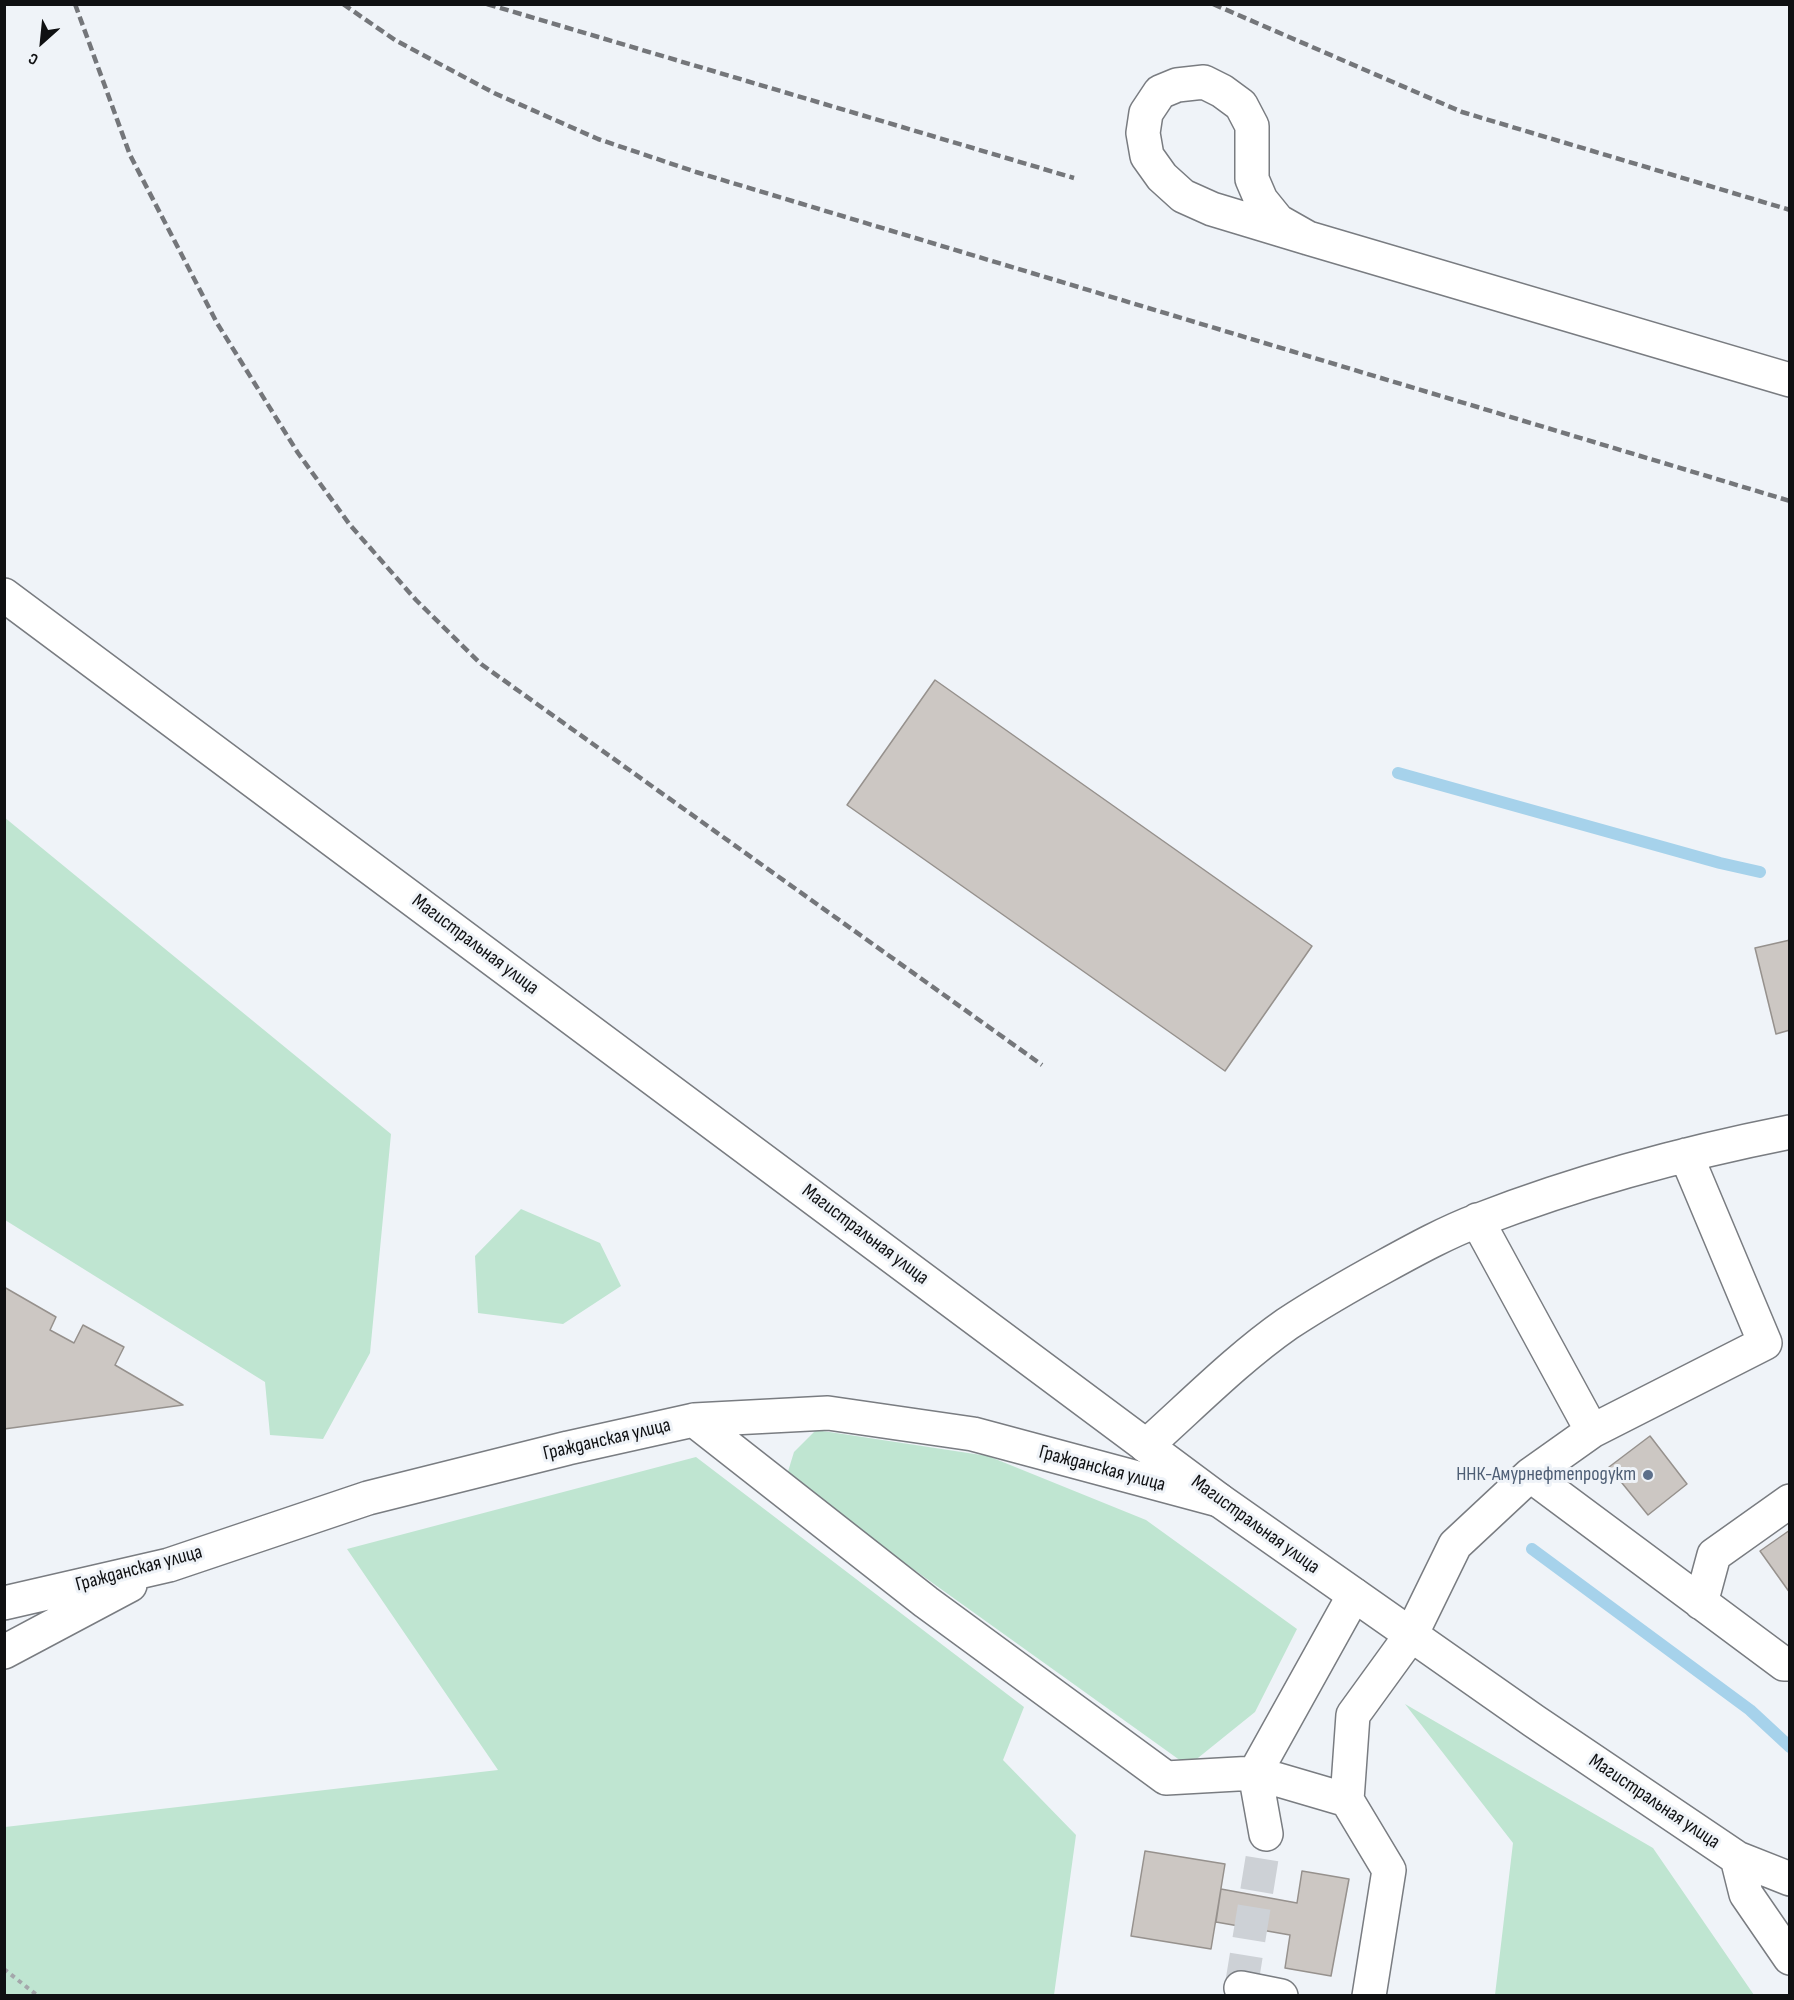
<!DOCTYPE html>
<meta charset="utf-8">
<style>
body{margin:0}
#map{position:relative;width:1794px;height:2000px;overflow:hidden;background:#eff3f8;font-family:"Sofia Sans Condensed",sans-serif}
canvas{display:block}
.frame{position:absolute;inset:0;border:6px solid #0f1012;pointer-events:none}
.north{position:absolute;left:12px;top:12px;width:60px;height:60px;-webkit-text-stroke:4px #eff3f8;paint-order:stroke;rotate:207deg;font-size:16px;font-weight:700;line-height:24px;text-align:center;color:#0f1012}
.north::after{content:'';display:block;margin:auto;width:21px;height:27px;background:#0f1012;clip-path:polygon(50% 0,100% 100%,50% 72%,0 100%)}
</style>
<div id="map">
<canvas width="1794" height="2000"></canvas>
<div class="frame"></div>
<div class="north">С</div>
</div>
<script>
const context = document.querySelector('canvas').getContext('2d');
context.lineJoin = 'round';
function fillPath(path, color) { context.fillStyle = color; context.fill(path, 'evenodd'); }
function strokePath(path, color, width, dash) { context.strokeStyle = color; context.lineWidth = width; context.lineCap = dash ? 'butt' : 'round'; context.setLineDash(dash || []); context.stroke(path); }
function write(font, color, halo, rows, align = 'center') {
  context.font = font + ' "Sofia Sans Condensed",sans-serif'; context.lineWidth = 6; context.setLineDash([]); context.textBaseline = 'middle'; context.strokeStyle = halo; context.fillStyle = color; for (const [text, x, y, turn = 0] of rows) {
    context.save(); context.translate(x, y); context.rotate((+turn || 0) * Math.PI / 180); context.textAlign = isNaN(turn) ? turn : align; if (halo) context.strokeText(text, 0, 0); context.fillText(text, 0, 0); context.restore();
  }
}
fillPath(new Path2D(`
 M4,817L391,1134L370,1353L323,1439L270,1435L265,1382L5,1220Z
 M521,1209L600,1243L621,1286L563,1324L478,1313L475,1256Z
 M816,1430L988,1456L1146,1520L1297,1629L1255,1712L1188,1766L786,1478L794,1452Z
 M696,1457L1024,1707L1003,1760L1076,1835L1054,1995H5V1827L498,1770L347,1549Z
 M1405,1704L1653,1848L1754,1995H1495L1513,1843Z`), '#bfe5d1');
strokePath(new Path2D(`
 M1398,773L1720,863L1760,872
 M1532,1549L1750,1710L1790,1747`), '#a6d2eb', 12);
const building = new Path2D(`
 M935,680L1312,946L1225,1071L847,805Z
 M1790,940V1030L1776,1034L1755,948Z
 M4,1287L56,1317L50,1330L74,1343L83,1325L124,1347L115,1365L183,1405L4,1429Z
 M1650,1436L1687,1484L1648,1515L1609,1467Z
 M1790,1530V1593L1760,1551Z
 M1145,1851L1225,1864L1211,1949L1131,1936Z
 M1302,1871L1349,1879L1331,1976L1285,1968L1290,1935L1216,1922L1221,1889L1297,1903Z`);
fillPath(building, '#ccc7c3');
strokePath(building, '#96918d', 1.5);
strokePath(new Path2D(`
 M1241,1988L1266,1834`), '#cdd1d6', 33, [33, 16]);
const minor = new Path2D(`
 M1308,238L1278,221L1261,200L1252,179V126L1241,105L1222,91L1204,82L1177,85L1160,92L1146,113L1143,133L1147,156L1162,177L1183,196L1212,209L1308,238L1790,380
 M694,1420L926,1602L1166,1778L1255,1773L1347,1800
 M1592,1431L1765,1343L1686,1155
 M1146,1446C1192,1405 1237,1359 1287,1324C1319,1303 1352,1284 1385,1266C1416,1249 1447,1232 1479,1220C1580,1181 1684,1153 1790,1132
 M1530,1475L1784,1664H1790
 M4,1603L169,1565L368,1498L568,1448L694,1420L828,1413L973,1434L1219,1500
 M1701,1603L1714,1555L1790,1501
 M4,1652L130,1585
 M1266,1834L1255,1773L1354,1595
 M1241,1988L1281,1996
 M1369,1996L1389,1870L1347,1800L1353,1715L1411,1635L1455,1545L1530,1475L1592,1431L1477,1220`);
const major = new Path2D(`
 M4,595L1219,1500L1534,1721L1737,1858L1790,1879
 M1737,1858L1746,1894L1790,1958`);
strokePath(minor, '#797c81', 36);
strokePath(major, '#797c81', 36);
strokePath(new Path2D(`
 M4,1969L38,1996`), '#a4a7ab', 4, [4.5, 4.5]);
strokePath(minor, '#fff', 33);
strokePath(major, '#fff', 33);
strokePath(new Path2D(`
 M75,4L130,155L217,323L298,453L350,525L416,600L481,664L1042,1065
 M343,4L395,40L494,93L598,139L696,172L1790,501
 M487,4L1074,178
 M1213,4L1462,112L1790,210`), '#74767a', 4.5, [9, 4.5]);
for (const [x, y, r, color] of [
 [1648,1475,6,"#5c6f8a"]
]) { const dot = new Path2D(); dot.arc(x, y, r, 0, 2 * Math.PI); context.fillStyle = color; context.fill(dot); strokePath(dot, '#eff3f8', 2); }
write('20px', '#0f1012', '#eff3f8', [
 ["Магистральная улица",475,945,37],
 ["Магистральная улица",865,1235,37],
 ["Гражданская улица",607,1440,-13],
 ["Гражданская улица",1102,1469,15],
 ["Магистральная улица",1255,1525,36],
 ["Гражданская улица",139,1569,-15],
 ["Магистральная улица",1654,1802,34]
]);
write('20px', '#4e5e75', '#eff3f8', [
 ["ННК-Амурнефтепродукт",1636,1475]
], 'right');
</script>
